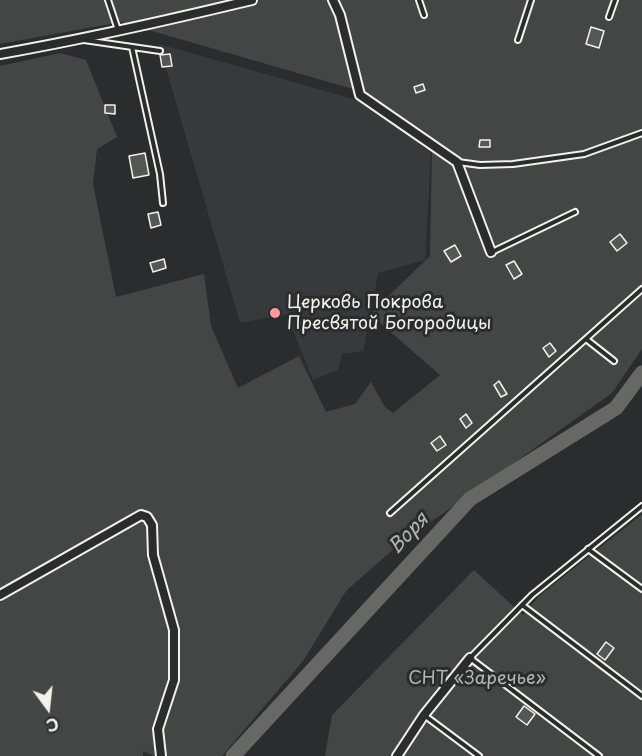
<!DOCTYPE html>
<meta charset="utf-8">
<style>
body{margin:0}
#map{position:relative;width:642px;height:756px;overflow:hidden;background:#2a2d2e;font-family:"Playpen Sans",sans-serif}
canvas{display:block}
.north{position:absolute;left:18px;top:678px;width:60px;height:60px;-webkit-text-stroke:4px #2a2d2e;paint-order:stroke;rotate:165deg;font-size:16px;font-weight:700;line-height:24px;text-align:center;color:#f4f1e8}
.north::after{content:'';display:block;margin:auto;width:21px;height:27px;background:#f4f1e8;clip-path:polygon(50% 0,100% 100%,50% 72%,0 100%)}
</style>
<div id="map">
<canvas width="642" height="756"></canvas>
<div class="north">С</div>
</div>
<script>
const context = document.querySelector('canvas').getContext('2d');
context.lineJoin = 'round';
function fillPath(path, color) { context.fillStyle = color; context.fill(path, 'evenodd'); }
function strokePath(path, color, width, dash) { context.strokeStyle = color; context.lineWidth = width; context.lineCap = dash ? 'butt' : 'round'; context.setLineDash(dash || []); context.stroke(path); }
function write(font, color, halo, rows, align = 'center') {
  context.font = font + ' "Playpen Sans",sans-serif'; context.lineWidth = 6; context.setLineDash([]); context.textBaseline = 'middle'; context.strokeStyle = halo; context.fillStyle = color; for (const [text, x, y, turn = 0] of rows) {
    context.save(); context.translate(x, y); context.rotate((+turn || 0) * Math.PI / 180); context.textAlign = isNaN(turn) ? turn : align; if (halo) context.strokeText(text, 0, 0); context.fillText(text, 0, 0); context.restore();
  }
}
fillPath(new Path2D(`
 M159,44L367,103L431,153L425,260L378,273L363,351L342,354L338,370L313,380L286,314L240,323Z`), '#373a3a');
fillPath(new Path2D(`
 M0,0H642V349L612,393L397,546L346,591L303,661L222,756H154L143,751V756H0V66L60,53L86,60L117,137L97,149L93,184L116,297L204,274L211,326L238,388L299,356L326,412L355,404L371,382L385,407L393,413L440,375L370,314L430,256L432,148L363,92L121,22L0,44Z
 M642,514V756H325L332,715L474,570L523,615L539,596Z`), '#444645');
strokePath(new Path2D(`
 M233,756L470,499L616,408L642,373`), '#676866', 15);
const building = new Path2D(`
 M591,27L604,31L599,48L586,44Z
 M170,54L172,66L162,67L160,55Z
 M423,84L425,90L416,93L414,87Z
 M105,105H115V114L105,113Z
 M480,140H490V147H479Z
 M145,153L149,175L133,178L129,156Z
 M158,212L161,225L151,228L148,214Z
 M620,234L627,243L617,251L610,242Z
 M455,245L461,256L451,262L444,251Z
 M164,259L166,268L153,272L150,263Z
 M514,261L522,274L514,279L506,265Z
 M550,343L556,351L549,357L543,348Z
 M499,381L507,394L501,397L494,385Z
 M466,414L472,423L466,428L460,419Z
 M440,436L446,445L437,451L431,443Z
 M606,642L614,648L605,660L597,654Z
 M524,706L535,714L527,725L516,717Z`);
fillPath(building, '#555756');
strokePath(building, '#f4f1e8', 1.5);
const service = new Path2D(`
 M108,0L118,30
 M419,0L424,15
 M609,17L615,0
 M84,40L160,51
 M518,40L531,0
 M132,47L160,174L163,203
 M458,162L480,165L513,164L584,154L642,133
 M492,252L575,212
 M586,339L614,361
 M390,513L642,289
 M588,549L642,589
 M522,605L642,696
 M424,715L479,756
 M599,756L470,658L532,595L642,506`);
const minor = new Path2D(`
 M333,0L340,15L360,95L457,162L491,252
 M0,54C85,39 169,20 252,0
 M0,595L141,515L147,517L152,525L153,555L174,630V680L158,729L161,756
 M397,756L424,715L470,658`);
strokePath(service, '#f4f1e8', 8);
strokePath(minor, '#f4f1e8', 12);
strokePath(service, '#2a2d2e', 4);
strokePath(minor, '#2a2d2e', 8);
for (const [x, y, r, color] of [
 [275,313,6,"#ff9aa2"]
]) { const dot = new Path2D(); dot.arc(x, y, r, 0, 2 * Math.PI); context.fillStyle = color; context.fill(dot); strokePath(dot, '#2a2d2e', 2); }
write('18px', '#f4f1e8', '#2a2d2e', [
 ["Церковь Покрова",287,303],
 ["Пресвятой Богородицы",287,324]
], 'left');
write('18px', '#b6b5af', '#2a2d2e', [
 ["СНТ «Заречье»",477,679]
]);
write('italic 20px', '#b5b3ae', '#2a2d2e', [
 ["Воря",409,534,-47]
]);
</script>
